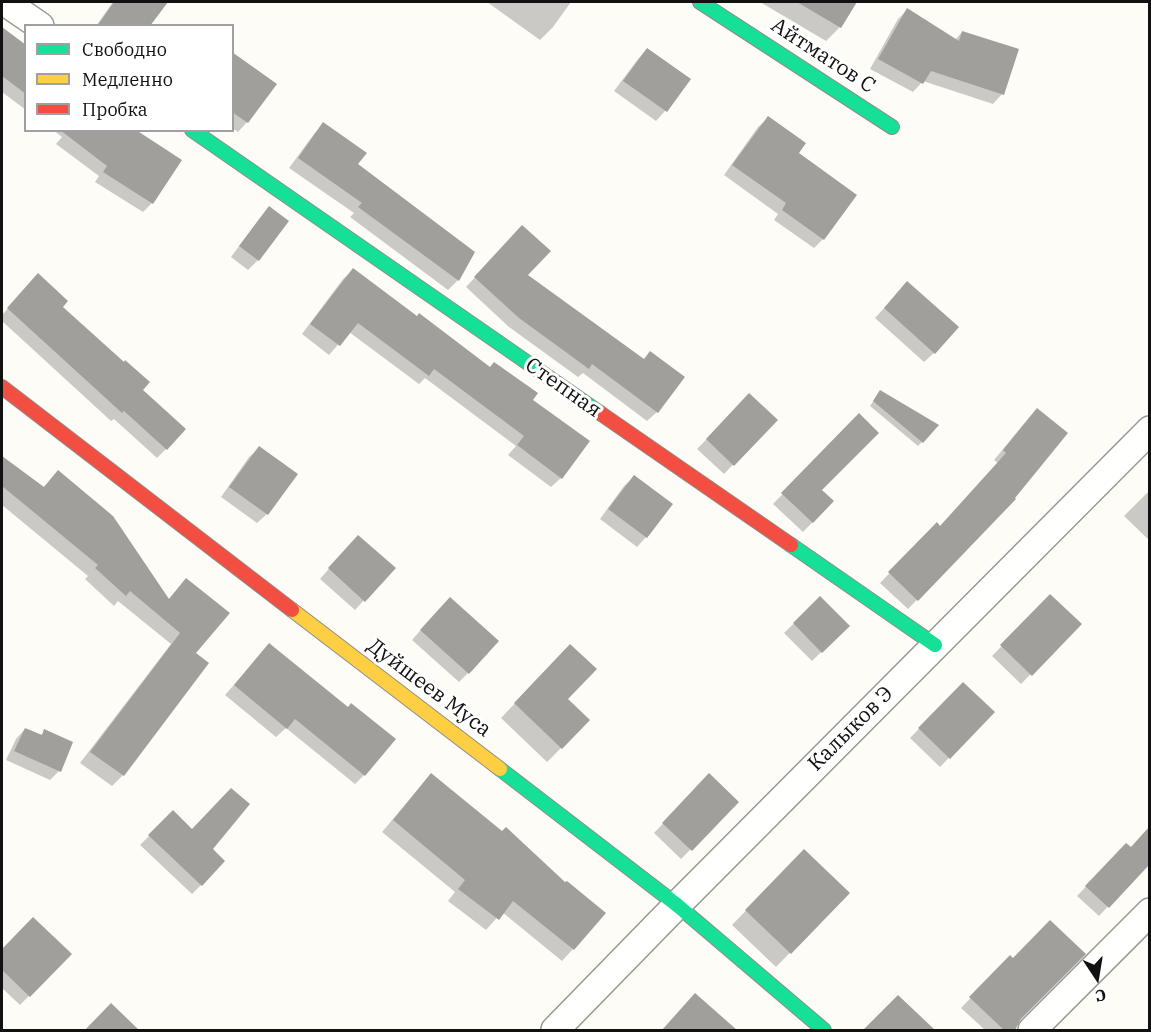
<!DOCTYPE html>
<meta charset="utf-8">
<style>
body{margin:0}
#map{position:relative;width:1151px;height:1032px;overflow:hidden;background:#fdfcf7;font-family:"IBM Plex Serif",serif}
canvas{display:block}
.frame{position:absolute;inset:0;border:3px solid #111;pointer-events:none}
.legend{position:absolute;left:24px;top:24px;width:210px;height:108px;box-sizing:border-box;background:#fff;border:2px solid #a0a0a0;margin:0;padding:8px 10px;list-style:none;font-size:18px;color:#111}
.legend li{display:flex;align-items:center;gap:12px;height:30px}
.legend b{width:30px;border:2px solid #a0a0a0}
.north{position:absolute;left:1067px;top:948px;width:60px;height:60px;-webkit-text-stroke:4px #fff;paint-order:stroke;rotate:168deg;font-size:16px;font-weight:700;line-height:24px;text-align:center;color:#111}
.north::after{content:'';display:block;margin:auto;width:21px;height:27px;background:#111;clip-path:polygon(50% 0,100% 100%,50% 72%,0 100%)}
</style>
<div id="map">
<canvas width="1151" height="1032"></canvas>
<div class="frame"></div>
<ul class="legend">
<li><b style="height:8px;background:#16e098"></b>Свободно</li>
<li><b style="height:8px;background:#ffcf43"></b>Медленно</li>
<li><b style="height:8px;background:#f24e42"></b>Пробка</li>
</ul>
<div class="north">С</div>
</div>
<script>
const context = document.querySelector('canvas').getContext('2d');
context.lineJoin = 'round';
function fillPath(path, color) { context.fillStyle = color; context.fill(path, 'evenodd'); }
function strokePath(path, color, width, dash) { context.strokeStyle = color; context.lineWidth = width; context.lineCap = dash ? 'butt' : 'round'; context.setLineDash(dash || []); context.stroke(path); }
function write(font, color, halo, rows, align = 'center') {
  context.font = font + ' "IBM Plex Serif",serif'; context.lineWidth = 6; context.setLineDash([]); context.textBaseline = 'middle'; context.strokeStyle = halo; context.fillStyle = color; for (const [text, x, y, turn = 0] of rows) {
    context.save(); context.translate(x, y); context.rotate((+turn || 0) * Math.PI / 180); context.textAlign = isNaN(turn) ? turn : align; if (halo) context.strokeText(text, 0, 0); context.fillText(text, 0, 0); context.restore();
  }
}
fillPath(new Path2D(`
 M113,2H166L148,26H96Z
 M487,2H571L553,27L540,40Z
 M760,2H855L840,27L826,41Z
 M907,10L955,40L962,32L1002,94L993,104L923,81L913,92L870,69L898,19Z
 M2,29L26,47V110L2,92Z
 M647,49L689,79L665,111L656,121L614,91L638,59Z
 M232,54L247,122L238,132L232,128Z
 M768,118L797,154L823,239L814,248L774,220L778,214L724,175L758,127Z
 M323,124L356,165L473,252L458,280L448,290L350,217L354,213L289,168L314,134Z
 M53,130H133L152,203L143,212L95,182L99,176L56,144L62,137Z
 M269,208L287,221L258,260L248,270L231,257L260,218Z
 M513,237L526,275L657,412L647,421L583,373L578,377L509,327L466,287Z
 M353,270L531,400L561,478L551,487L508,455L516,446L425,378L419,384L349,332L329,355L302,334L343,279Z
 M29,285L141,390L166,449L157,458L114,419L111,421L2,321V315Z
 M898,293L934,353L924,362L875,318Z
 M750,395L776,420L724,474L697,449Z
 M876,397L922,442L918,446L870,406Z
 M1037,410L1014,499L908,609L880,583L937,524L940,527L998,463L994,460L1027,420Z
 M859,415L820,491L832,502L803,532L773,504Z
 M259,448L267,514L257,523L221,497L249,457Z
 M2,458L43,488L58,472L168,600L186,580L194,654L207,663L123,775L112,786L80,763L171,644L118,601L114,606L85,579L88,576L2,505Z
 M634,477L646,537L637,547L600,519L624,486Z
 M1150,490V541L1124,516Z
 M349,546L393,568L355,610L320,579Z
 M1051,596L1080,624L1021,684L992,656Z
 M820,598L848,626L812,661L784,633Z
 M440,608L468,673L459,682L412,640Z
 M269,645L347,709L364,775L355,784L286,728L276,737L225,695Z
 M556,660L566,699L561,748L547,762L501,718Z
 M963,684L993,712L940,767L910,738Z
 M25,729L40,736L45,731L59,771L50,780L6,760L16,739Z
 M431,775L573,949L562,961L502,912L486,930L448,901L455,892L382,832L420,787Z
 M709,775L737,802L681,859L654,833Z
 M173,812L211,849L201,885L192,894L140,845Z
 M1150,829V867L1147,865L1099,916L1077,896L1126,845L1131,849Z
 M804,851L848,893L776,967L732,925Z
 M33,919L70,954L20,1005L2,988V951Z
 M1010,957L1020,1018L1015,1027L1012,1030H985L961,1008Z
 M695,995L735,1030H663Z
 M898,997L933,1030H865Z
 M102,1015L136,1029L134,1030H87Z`), '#0003');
fillPath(new Path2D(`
 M114,2H168L150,26H97Z
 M797,2H857L841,28Z
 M907,8L959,41L962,31L1019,49L1004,95L931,71L923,84L878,59Z
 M2,27L26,45V94L2,76Z
 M647,48L691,79L667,112L623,81Z
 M232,52L277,84L248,123L232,112Z
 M768,116L806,143L799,153L857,195L824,240L782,210L786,203L732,165Z
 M323,122L367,153L358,164L475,252L459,281L358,207L362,203L298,158Z
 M60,130H136L182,160L153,204L103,172L107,166Z
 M269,206L289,221L259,261L239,246Z
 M522,225L551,251L528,275L644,359L650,351L685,377L658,413L592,364L589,369L519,318L474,277Z
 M353,268L417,316L419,313L490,367L494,362L538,393L533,400L590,441L562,479L517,445L524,436L434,369L429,376L358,323L340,346L310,324Z
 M38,273L68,301L63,307L124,362L125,360L150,382L143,390L186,429L167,450L124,411L122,413L7,308Z
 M907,281L959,327L935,354L884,308Z
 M880,390L939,425L923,443L873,401Z
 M749,393L778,420L734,466L706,439Z
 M1037,408L1068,433L1015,498L1016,499L918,601L888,572L937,522L940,526L1006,453L1003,450Z
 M859,413L879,433L822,490L834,501L813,523L781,493Z
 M259,446L298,474L268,515L229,487Z
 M2,456L44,487L58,470L113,516L169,599L186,578L230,613L196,653L209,663L124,776L90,752L180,633L130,591L126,596L95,568L98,565L2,486Z
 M634,475L673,504L647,538L608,509Z
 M358,535L396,568L365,602L328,568Z
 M1050,594L1082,624L1032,676L1000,645Z
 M820,596L850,626L822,653L793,623Z
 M450,597L499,641L469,674L420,630Z
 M269,643L348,707L351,703L396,739L365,776L295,719L287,729L234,685Z
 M570,644L597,669L568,699L590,720L562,749L514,703Z
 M963,682L995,712L950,759L918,728Z
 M25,728L42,735L44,729L73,742L61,772L14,751Z
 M431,773L502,831L506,827L565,882L567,881L606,913L574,950L513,901L499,920L458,889L465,880L393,820Z
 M709,773L739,802L692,851L662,823Z
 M231,788L250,804L213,849L225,861L202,886L148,835L173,810L192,829Z
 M1149,827V865L1109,908L1085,886L1126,843L1131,847Z
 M804,849L850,893L791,954L745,910Z
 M33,917L72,954L30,997L2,970V949Z
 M1050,920L1086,954L1021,1019L1015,1030H1004L969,997L1010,955L1013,958Z
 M695,993L737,1030H662Z
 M898,995L935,1030H863Z
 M111,1003L139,1030H85Z`), '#a19f9c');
const street = new Path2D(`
 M5,2L40,26
 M555,1030L677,905L1150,430
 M1032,1030L1150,912`);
const fast = new Path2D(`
 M700,2L892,127
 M192,130L600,413
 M791,545L935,645
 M500,769L677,905L824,1030`);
const slow = new Path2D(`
 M292,610L500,769`);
const jam = new Path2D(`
 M2,387L292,610
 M600,413L791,545`);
strokePath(street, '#979795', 30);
strokePath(fast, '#8e8d8b', 16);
strokePath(slow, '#8e8d8b', 16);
strokePath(jam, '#8e8d8b', 16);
strokePath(street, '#fffffe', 27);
strokePath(fast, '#16e098', 14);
strokePath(slow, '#ffcf43', 14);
strokePath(jam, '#f24e42', 14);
write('21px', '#111', '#fff', [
 ["Айтматов С",823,56,33],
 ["Степная",563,388,35],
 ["Дуйшеев Муса",429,688,37],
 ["Калыков Э",851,729,-45]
]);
</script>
